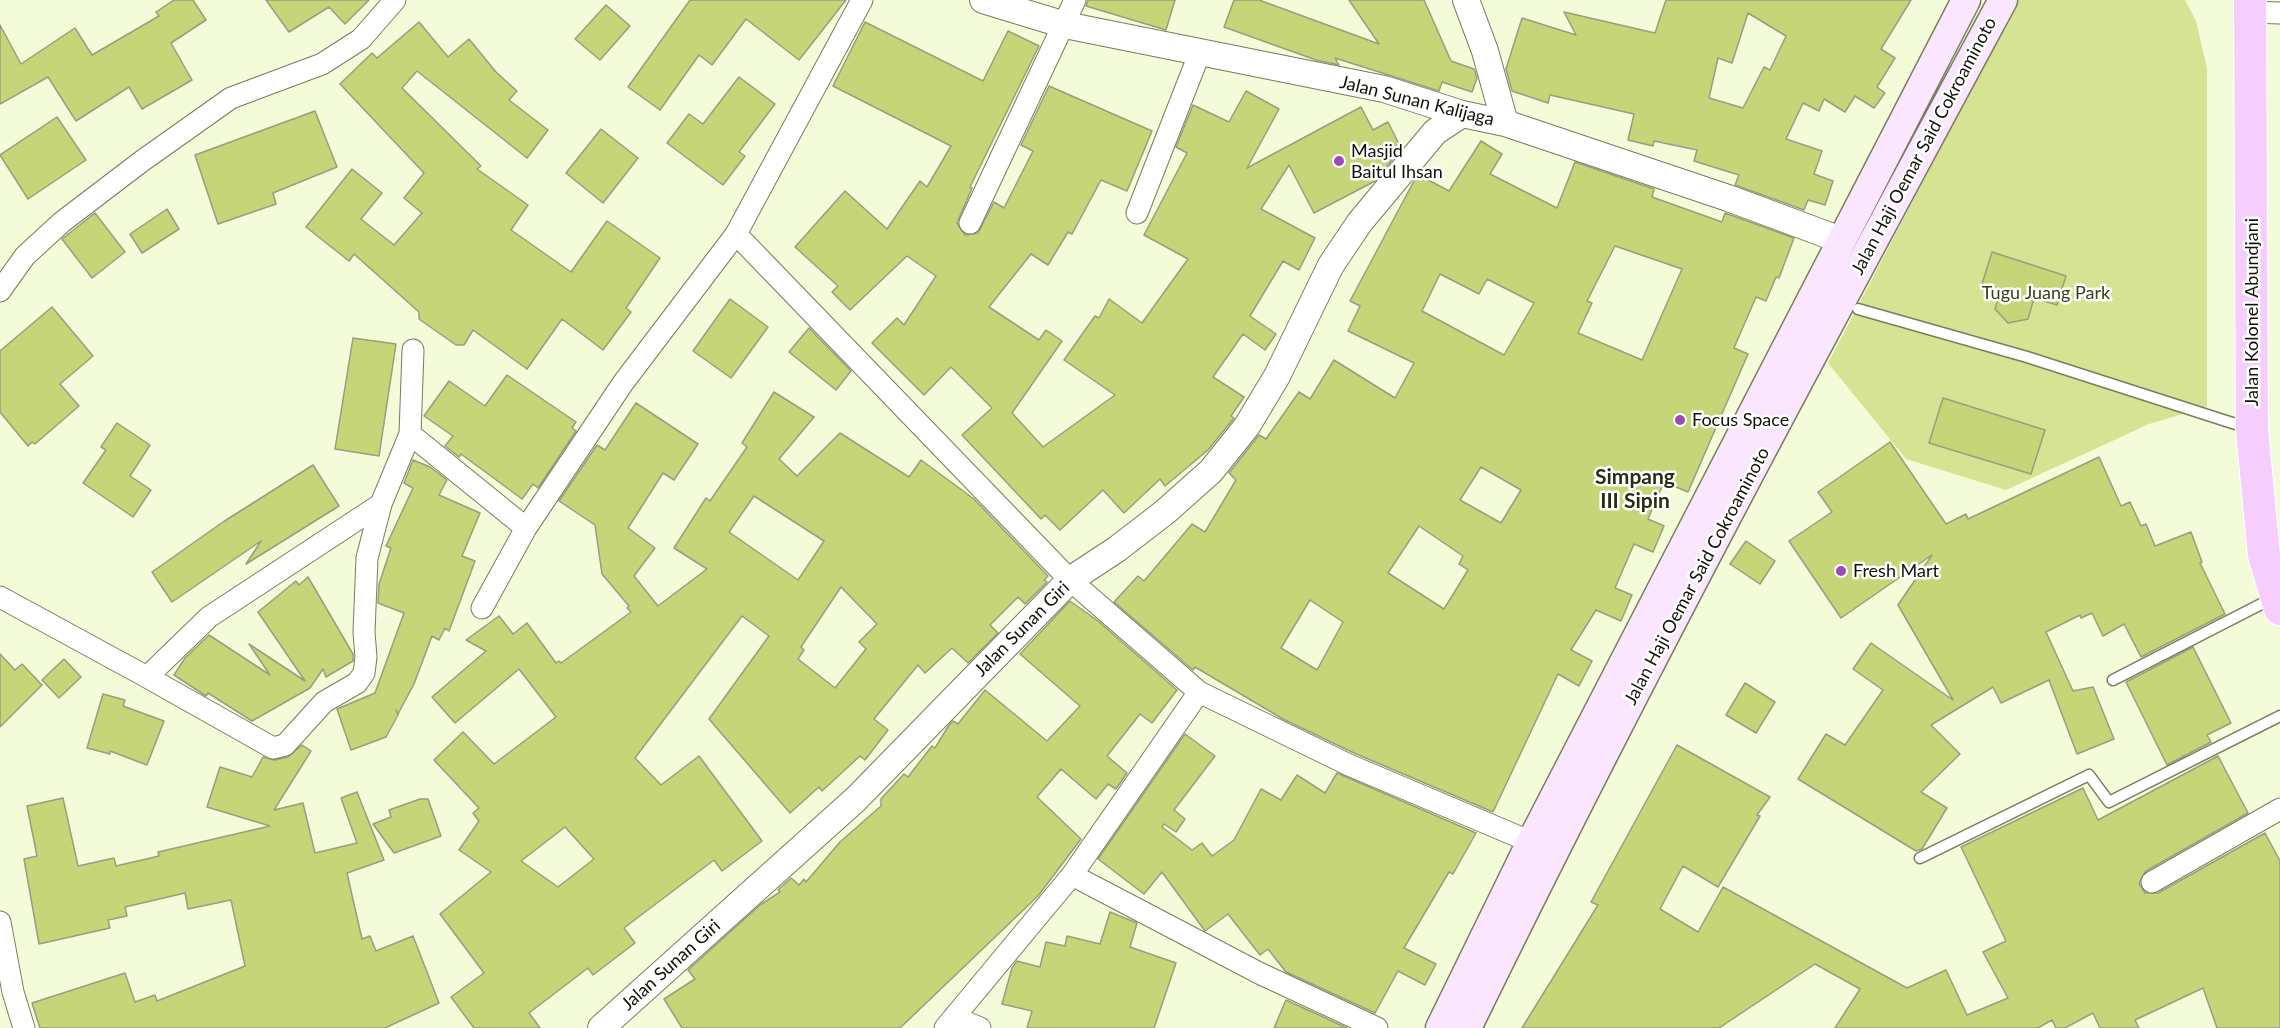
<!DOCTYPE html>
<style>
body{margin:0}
canvas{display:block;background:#f4fbd8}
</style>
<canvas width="2280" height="1028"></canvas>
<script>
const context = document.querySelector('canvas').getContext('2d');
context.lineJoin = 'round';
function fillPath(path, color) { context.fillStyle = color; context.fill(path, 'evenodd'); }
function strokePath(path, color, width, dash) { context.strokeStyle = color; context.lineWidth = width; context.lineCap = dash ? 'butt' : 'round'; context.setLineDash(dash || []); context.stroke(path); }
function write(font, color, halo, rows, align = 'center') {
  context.font = font + ' Lato,sans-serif'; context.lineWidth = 5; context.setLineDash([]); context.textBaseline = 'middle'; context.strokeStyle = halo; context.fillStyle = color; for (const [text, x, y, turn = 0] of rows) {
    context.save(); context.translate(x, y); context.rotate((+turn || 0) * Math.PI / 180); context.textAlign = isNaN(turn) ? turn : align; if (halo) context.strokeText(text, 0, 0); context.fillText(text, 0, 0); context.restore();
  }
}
fillPath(new Path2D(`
 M2018,0H2185L2196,21L2207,68V407L2149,424L2006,490L1906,459L1828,363Z`), '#d6e393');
const building = new Path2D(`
 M174,0H193L206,20L171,43L192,80L142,109L129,87L76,121L48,77L0,104V25L21,64L75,28L92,55L159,16L156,12Z
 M266,0H369L345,24L329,7L289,32Z
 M690,0H846L799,60L746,19L712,65L699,55L660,110L628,87Z
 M1088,0H1175L1166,30L1086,6Z
 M1234,0H1259L1379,44L1349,0H1424L1451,61L1474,69L1477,78L1472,92L1442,82L1439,91L1335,58L1339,65L1316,60L1224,27Z
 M1666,0H1911L1881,49L1895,58L1877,87L1885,93L1874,108L1855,96L1845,112L1824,99L1819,111L1803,103L1786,139L1822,151L1814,174L1833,181L1825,205L1808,200L1804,210L1735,185L1739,175L1694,161L1697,150L1654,141L1653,146L1628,140L1634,114L1550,95L1548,103L1512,91L1506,69L1522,18L1576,35L1564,12L1655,33ZM1748,13L1786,36L1770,70L1764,67L1743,108L1709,98L1718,58L1732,63Z
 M606,5L630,26L600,60L575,39Z
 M419,22L448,57L469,39L496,72L517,91L509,100L548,130L527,158L417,71L402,88L481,166L477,169L528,205L511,230L571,272L607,221L660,258L626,308L631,312L603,350L562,319L527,369L473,330L464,345H456L419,319V312L354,254L349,261L306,227L352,169L382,193L361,219L394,245L422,213L404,198L424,173L340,84L372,53L377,58Z
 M865,22L983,81L1008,31L1039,46L970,187L972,188L957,223L965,235L978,233L994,202L1004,208L1033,151L1021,145L1049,86L1152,131L1127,191L1101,180L1072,234L1068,232L1048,265L1031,254L989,307L1039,340L1046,330L1062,341L1012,413L1043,447L1115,395L1064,360L1095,316L1099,318L1109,299L1142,323L1188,259L1144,235L1187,153L1176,147L1193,105L1229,122L1246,91L1279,109L1247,168L1361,107L1373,130L1388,122L1399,144L1380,154L1392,160L1375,181L1314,213L1289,165L1261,209L1315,238L1299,270L1283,261L1250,316L1276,334L1265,350L1243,334L1213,377L1244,397L1231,416L1234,418L1208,450L1165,486L1160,479L1124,513L1103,490L1060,530L1045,515L1041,519L962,435L992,408L951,367L924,395L872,343L897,318L904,325L936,276L907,256L850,310L832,292L838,286L795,247L845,191L887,229L920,181L927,187L951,146L833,86Z
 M739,77L775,104L739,152L745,156L723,185L667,143L689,114L703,124Z
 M315,111L337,167L273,193L276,204L218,224L195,155Z
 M57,117L86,160L28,199L0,155Z
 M601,129L638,158L603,203L566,173Z
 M1481,141L1502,154L1490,174L1557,208L1575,162L1654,189L1652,197L1722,222L1725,213L1794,238L1779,278L1776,277L1766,301L1756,297L1734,348L1748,354L1688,492L1664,482L1648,519L1664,526L1653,552L1634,544L1615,588L1632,595L1621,621L1596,610L1571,650L1592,661L1579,686L1558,674L1493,812L1354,753L1283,719L1195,667L1193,670L1114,602L1138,576L1144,581L1192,524L1205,532L1236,480L1229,473L1259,435L1266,439L1299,392L1310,399L1334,360L1395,398L1414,363L1348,331L1360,306L1350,301L1414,181L1419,175L1449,191ZM1615,246L1682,269L1642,360L1578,333L1592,303L1587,301ZM1440,274L1479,294L1487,279L1534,303L1504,355L1422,311ZM1481,467L1521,490L1501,523L1460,500ZM1419,526L1463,556L1459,564L1468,570L1444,609L1388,573ZM1310,600L1343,622L1317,670L1281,648Z
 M167,209L179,229L142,253L130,234Z
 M95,213L125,252L92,278L62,239Z
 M1992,252L2066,276L2057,305L2034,298L2028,319L2008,323L1995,309L2001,290L1982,284Z
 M730,299L768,327L731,378L693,351Z
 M52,307L93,356L60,384L79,406L35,444L32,442L28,446L0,412V351Z
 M809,328L851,371L836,390L789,352Z
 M353,338L396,344L379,456L335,449Z
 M507,375L576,422L572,428L576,431L538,488L533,484L522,499L461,454L459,457L445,446L453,436L424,416L449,381L485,406Z
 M774,392L814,417L779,459L797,476L840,433L909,477L921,460L974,499L1048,576L1044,580L1047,582L1025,604L1018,597L990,625L998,633L968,663L952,648L925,673L918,665L874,719L888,730L865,760L860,756L822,791L819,787L790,813L709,719L769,636L742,616L635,758L661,785L699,756L762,841L722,871L714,860L624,928L635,943L593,975L588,968L529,1013L540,1028H474L451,997L484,973L440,914L491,872L459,850L479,821L473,813L479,808L434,760L463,732L494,764L556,717L519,669L455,723L432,697L486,651L466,640L499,616L513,634L527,623L556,663L559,661L561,663L631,612L627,608L629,606L602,574L595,525L559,501L597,445L605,450L636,403L698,444L674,480L663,473L628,528L655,548L634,576L658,606L707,569L674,548L706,498L710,501L747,447L742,443ZM754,496L824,541L798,580L729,532ZM841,587L877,624L859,642L866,649L835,688L798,659L804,650L801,647ZM565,827L594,859L558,887L521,861Z
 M1943,398L2045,430L2031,474L1929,443Z
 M117,423L150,445L130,476L151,490L133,517L83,483L106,450L101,447Z
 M1890,442L1946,524L1966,514L1968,519L2099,457L2121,506L2130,502L2141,526L2146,524L2155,546L2191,532L2202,562L2200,563L2225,614L2141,657L2124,624L2103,636L2092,613L2081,618L2080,615L2046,632L2073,691L2093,687L2114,739L2077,754L2049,680L2001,703L1993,687L1931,725L1960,754L1921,792L1947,808L1922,849L1916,851L1798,779L1826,734L1845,745L1883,690L1853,669L1871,643L1953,700L1898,605L1932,555L1841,618L1789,541L1832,512L1818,492Z
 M413,460L430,467L447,480L439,495L480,513L462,556L475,561L449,631L445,628L439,640L432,636L414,684L398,714L396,710L398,715L386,737L351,750L337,709L375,693L404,613L378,603L379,584L391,548L386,546L413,488L404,483Z
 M313,465L339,506L246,564L261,541L172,602L152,572L223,522Z
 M1746,541L1775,561L1760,584L1730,564Z
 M308,577L353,654V661L326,677L323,669L310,688L252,721L208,693L206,696L174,675L185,658L209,635L270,675L249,644L305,681L258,612L296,581L299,585Z
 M1070,601L1098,621L1177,690L1152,723L1140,714L1107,756L1127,773L1116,789L1108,784L1096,799L1061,769L1037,797L1081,839L1038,896L900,1028H682L664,999L695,979L688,970L760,905L780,892L778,890L791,878L799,885L804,879L806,882L840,842L881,806V799L904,774L908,777L932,746L935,748L949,725L953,721L958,724L985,690L1047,741L1080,706L1020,654Z
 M2193,647L2231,723L2207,735L2211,742L2167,765L2126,682Z
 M0,654L15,670L22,664L42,685L0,727Z
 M64,659L81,677L59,698L42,680Z
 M1745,683L1775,702L1756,733L1726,715Z
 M103,694L125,700L123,706L164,721L147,765L110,751V754L87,748Z
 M1185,734L1215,756L1174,810L1185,819L1176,832L1164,824L1162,827L1192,850L1202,843L1212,856L1234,840L1261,789L1281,800L1297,775L1325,793L1337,773L1476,833L1453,874L1449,872L1404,948L1436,964L1425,985L1398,971L1375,1013L1286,972L1268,949L1260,955L1228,914L1205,931L1162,872L1144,894L1098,859Z
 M302,745L311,751L274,810L303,803L315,853L357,843L341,798L357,792L384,860L347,873L362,939L370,936L376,951L413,936L439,1003L385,1028H40L32,1003L125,973L135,1002L155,995L157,1001L245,966L231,900L188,909L185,893L125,907L127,916L108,920L110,928L39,944L24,859L37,856L27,806L63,798L78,866L114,858L116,866L159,856L158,852L270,826L207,807L220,767L252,777L263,757L275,760L288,757Z
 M1677,745L1770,797L1757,815L1760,816L1718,887L1683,866L1660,909L1698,932L1723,887L1907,988L1946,970L1967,1015L2008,998L1983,952L2006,941L1961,847L2083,788L2098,820L2218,756L2248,813L2146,871L2139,883L2145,893H2158L2265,833L2280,861V1028H2217L2203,988L2135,1020L2139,1028H2100L2093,1013L2065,1028H2056L2052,1020L2038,1028H1835L1860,989L1815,964L1719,1028H1522L1598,905L1591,902Z
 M420,799H428L441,836L394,853L373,824L391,817L389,810Z
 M1110,912L1137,923L1130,947L1176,963L1154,1028H1027L1032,1011L1002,1004L1012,968L1017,961L1040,967L1046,942L1065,946L1067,936L1100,944Z
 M1286,1000L1347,1028H1274Z`);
fillPath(building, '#c6d577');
strokePath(building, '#989e7e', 1.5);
const service = new Path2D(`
 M1858,309L2027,357L2248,428
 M2113,680L2275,597
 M1920,858L2089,775L2109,802L2280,716`);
const minor = new Path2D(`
 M2251,12L2280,13
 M1137,213L1200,52
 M970,223L1075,0
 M736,234L1070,580L1199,692L1349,765L1531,842
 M0,291L25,256L62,222L142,161L231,98L322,64L361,39L395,0
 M413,350L410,434L526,528
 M381,504L209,617L147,677L273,748L285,745L324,702L357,683L364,673L366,657L364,632L367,558L381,504L410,434
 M0,597L147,677
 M482,608L526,528L623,383L736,234L862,0
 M1072,875L1259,973L1377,1028
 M2152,882L2280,809
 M0,922L13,992L24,1028
 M954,1017L980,1028
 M945,1028L1072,875L1199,692`);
const tertiary = new Path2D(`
 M983,0L1065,25L1384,89L1462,114L1505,123L1728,198L1841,240
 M1466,0L1485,51L1505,123
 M601,1028L856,799L1070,580L1117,549L1165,512L1211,471L1247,426L1277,376L1331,265L1360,222L1435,132L1462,114`);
const secondary = new Path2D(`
 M1440,1028L1531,842L1966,0
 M1467,1028C1636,681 1820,340 2003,0`);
const primary = new Path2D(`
 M2250,0L2252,430L2264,555L2280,609`);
strokePath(service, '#777d5e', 13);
strokePath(minor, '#777d5e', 23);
strokePath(tertiary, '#777d5e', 28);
strokePath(secondary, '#777d5e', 31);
strokePath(primary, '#fff', 34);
strokePath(service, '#fff', 10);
strokePath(minor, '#fff', 21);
strokePath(tertiary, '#fff', 26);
strokePath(secondary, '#fae7ff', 28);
strokePath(primary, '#f5cefe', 32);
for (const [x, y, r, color] of [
 [1339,161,6,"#a048b4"],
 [1680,420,6,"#a048b4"],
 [1841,571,6,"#a048b4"]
]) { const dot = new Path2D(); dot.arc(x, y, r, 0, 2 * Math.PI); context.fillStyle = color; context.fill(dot); strokePath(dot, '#fff', 2); }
write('18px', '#101206', '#fff', [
 ["Jalan Sunan Kalijaga",1417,101,14],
 ["Jalan Haji Oemar Said Cokroaminoto",1924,146,-62],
 ["Jalan Kolonel Abundjani",2252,312,-90],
 ["Jalan Haji Oemar Said Cokroaminoto",1697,576,-62],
 ["Jalan Sunan Giri",1022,629,-45],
 ["Jalan Sunan Giri",671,965,-42]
]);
write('18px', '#101206', '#fff', [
 ["Masjid",1351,151],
 ["Baitul Ihsan",1351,172],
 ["Focus Space",1692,420],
 ["Fresh Mart",1853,571]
], 'left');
write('18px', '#393e17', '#fff', [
 ["Tugu Juang Park",2046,293]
]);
write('bold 21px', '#292e11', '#fff', [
 ["Simpang",1635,477],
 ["III Sipin",1635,501]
]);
</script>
